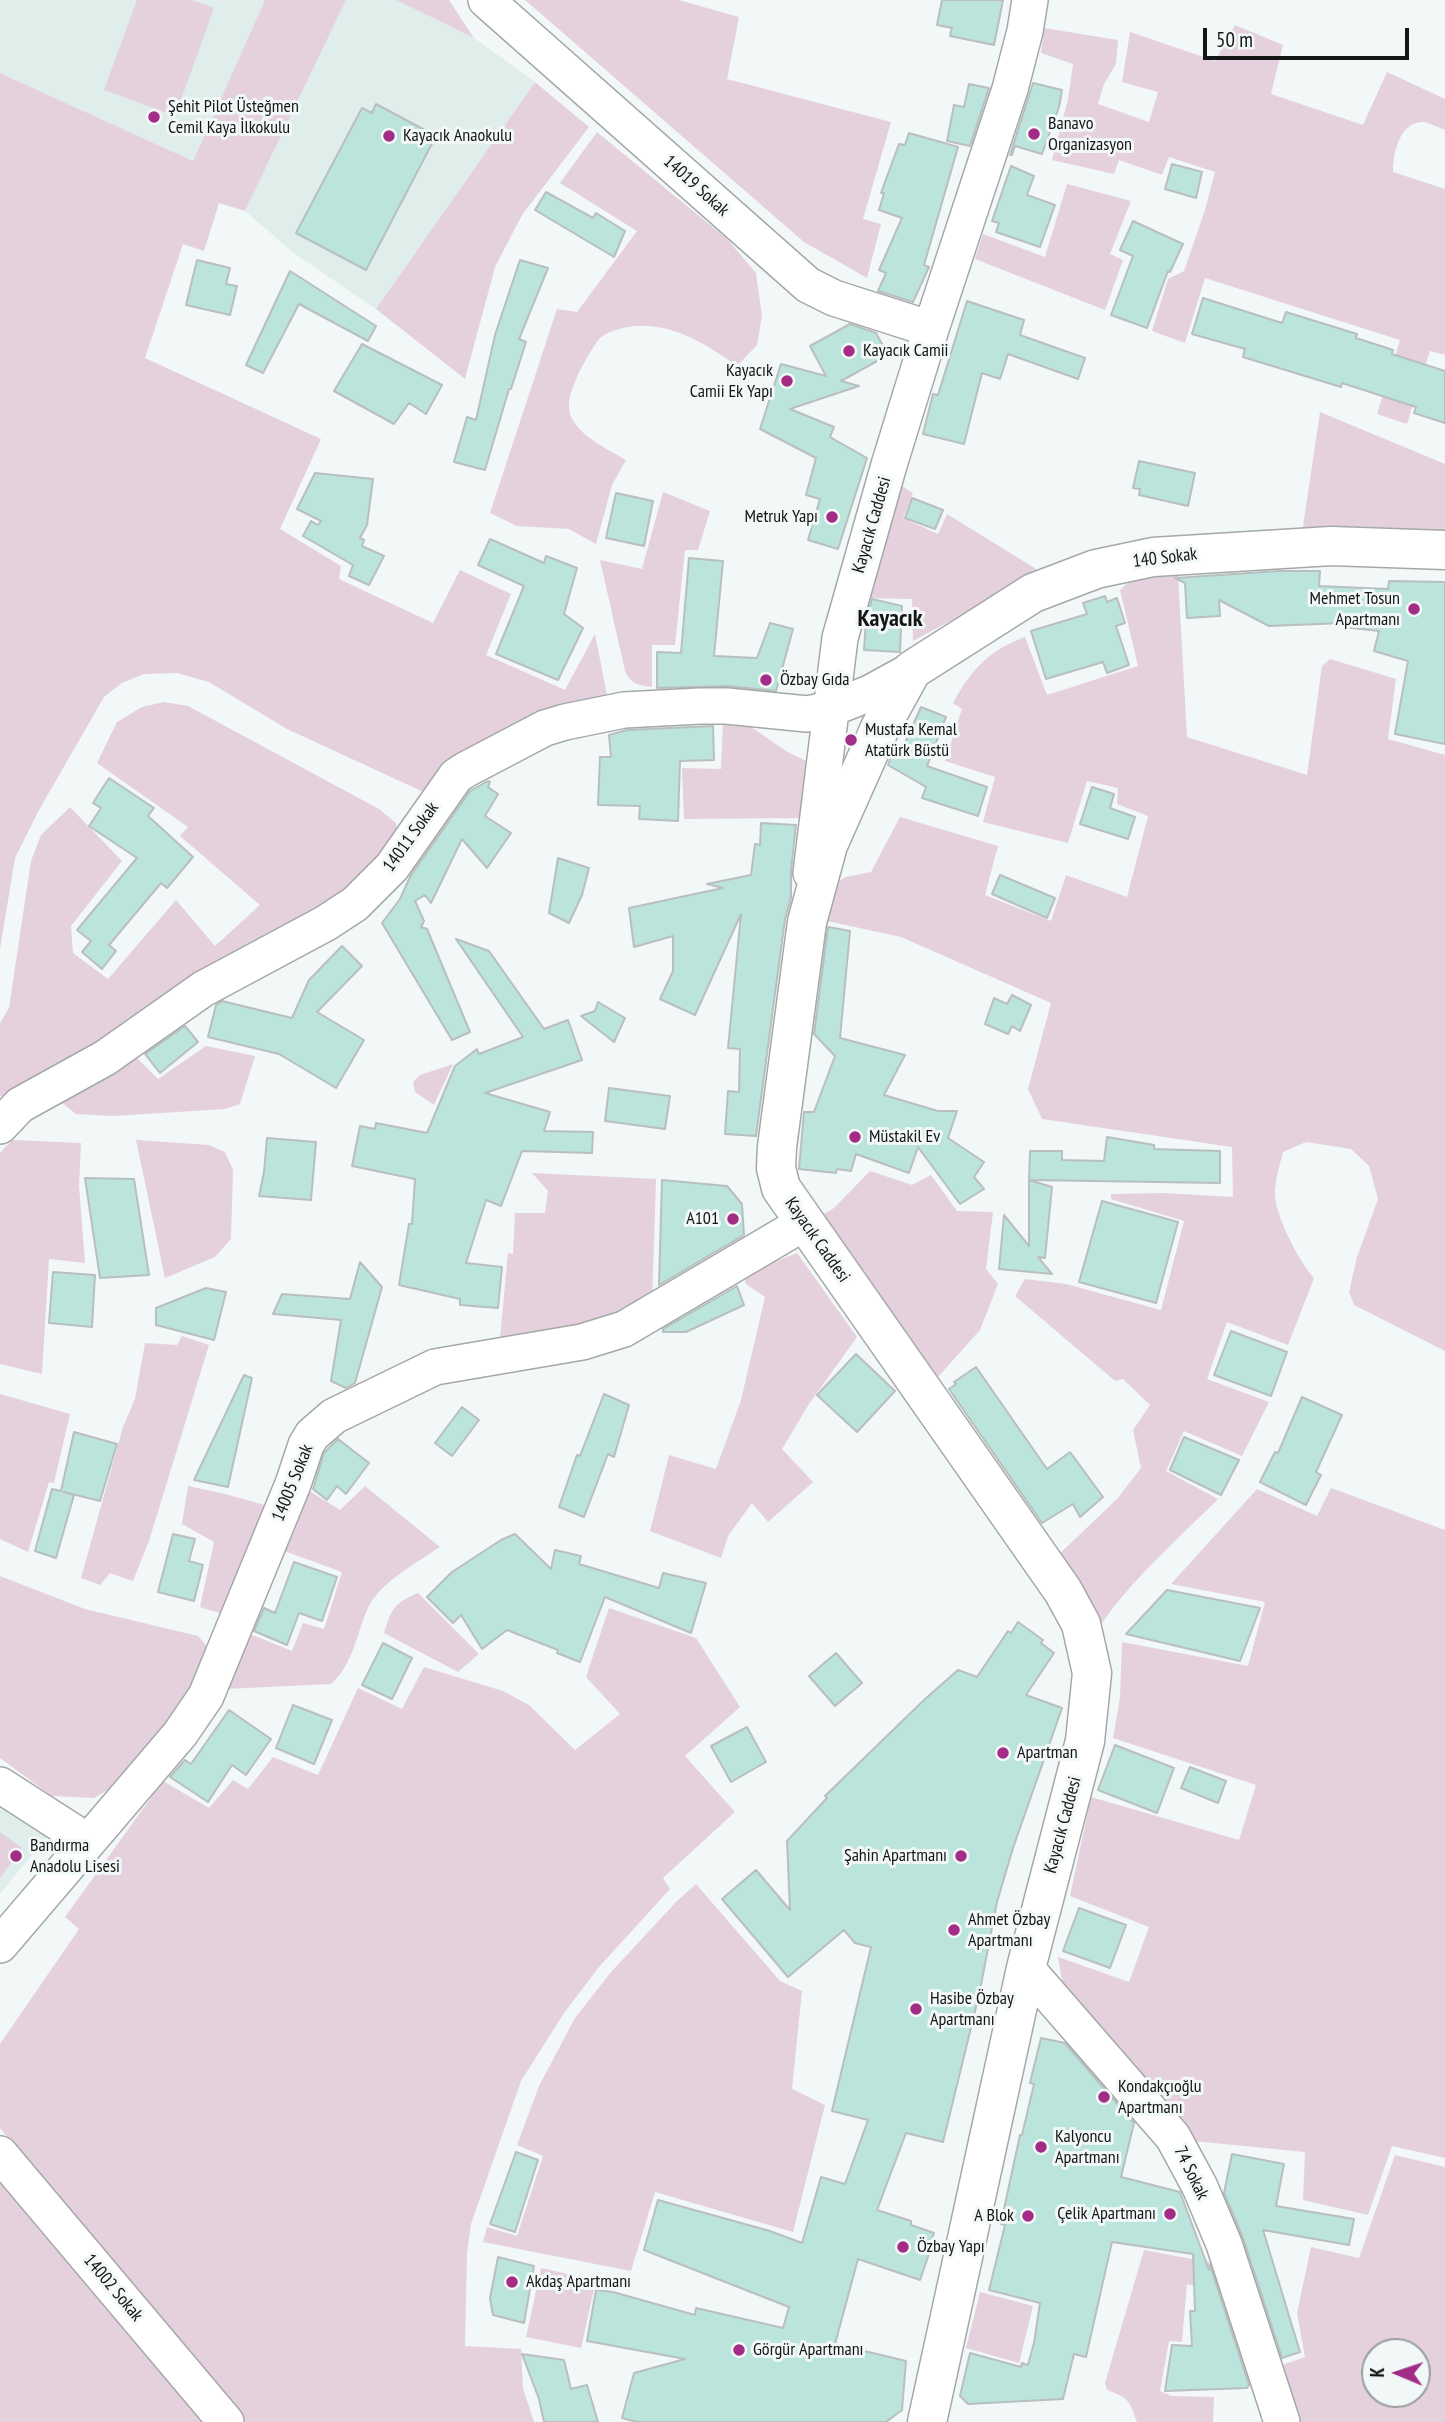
<!DOCTYPE html>
<meta charset="utf-8">
<style>
body{margin:0}
#map{position:relative;width:1445px;height:2422px;overflow:hidden;background:#f2f8f7;font-family:"PT Sans Narrow",sans-serif}
canvas{display:block}
.north{position:absolute;left:1361px;top:2338px;width:70px;height:70px;box-sizing:border-box;background:#f2f8f7;border:2px solid #999e9d;border-radius:50%;rotate:272deg;font-size:19px;font-weight:700;line-height:28px;text-align:center;color:#141615}
.north::after{content:'';display:block;margin:auto;width:24px;height:32px;background:#a32d86;clip-path:polygon(50% 0,100% 100%,50% 72%,0 100%)}
.scale{position:absolute;left:1203px;top:28px;width:206px;height:32px;box-sizing:border-box;border:4px solid #141615;border-top:0;padding-left:9px;font-size:21px;line-height:24px;white-space:nowrap;color:#141615;-webkit-text-stroke:5px #f2f8f7;paint-order:stroke}
</style>
<div id="map">
<canvas width="1445" height="2422"></canvas>
<div class="north">K</div>
<div class="scale">50 m</div>
</div>
<script>
const context = document.querySelector('canvas').getContext('2d');
context.lineJoin = 'round';
function fillPath(path, color) { context.fillStyle = color; context.fill(path, 'evenodd'); }
function strokePath(path, color, width, dash) { context.strokeStyle = color; context.lineWidth = width; context.lineCap = dash ? 'butt' : 'round'; context.setLineDash(dash || []); context.stroke(path); }
function write(font, color, halo, rows, align = 'center') {
  context.font = font + ' "PT Sans Narrow",sans-serif'; context.lineWidth = 6; context.setLineDash([]); context.textBaseline = 'middle'; context.strokeStyle = halo; context.fillStyle = color; for (const [text, x, y, turn = 0] of rows) {
    context.save(); context.translate(x, y); context.rotate((+turn || 0) * Math.PI / 180); context.textAlign = isNaN(turn) ? turn : align; if (halo) context.strokeText(text, 0, 0); context.fillText(text, 0, 0); context.restore();
  }
}
fillPath(new Path2D(`
 M0,0H265L193,161L0,73Z
 M346,0H396L474,38L535,82L376,309L295,254L245,211Z
 M0,1803L50,1833L0,1894Z`), '#dfeeeb');
fillPath(new Path2D(`
 M137,0H192L214,8L175,116L104,90Z
 M265,0H346L245,211L219,203L204,251L183,244L145,358L321,439L280,529L341,566L339,579L433,623L460,570L511,594L486,655L565,690L595,634L609,705L430,795L287,729L209,682L177,673L144,674L122,683L104,697L39,810L15,858L0,949V73L193,161Z
 M396,0H449L474,38Z
 M525,0H679L739,17L727,79L891,122L863,219L881,224L867,278L804,242Z
 M1235,25L1283,45L1271,94L1363,125L1387,72L1445,99V130C1439,128 1430,123 1423,122C1399,122 1393,154 1393,172L1445,189V355L1430,351L1407,424L1377,414L1400,340L1205,278L1185,343L1152,331L1168,279L1184,271L1205,210L1215,172L1169,157L1162,175L1119,160L1114,174L1052,160L1068,99L1073,64L1041,53L1044,28L1118,40L1116,64L1104,84L1098,104L1149,122L1158,92L1122,82L1130,32L1215,61Z
 M535,82L589,127L522,215L495,267L465,379L376,309Z
 M597,132L727,239L756,273L762,316L757,345L737,366C705,343 665,318 623,328C615,330 605,333 599,339C591,350 583,364 577,377C571,392 564,407 574,422C586,440 608,449 626,460L612,485L596,544L569,529L517,526L490,513L557,309L577,312L637,231L560,183Z
 M1067,184L1131,201L1110,254L1123,260L1105,310L975,259L983,234L1045,257Z
 M1320,412L1445,464V531L1302,533Z
 M895,482L913,493L903,518L938,534L947,514L1041,572L913,641L912,599L867,598Z
 M663,492L710,511L698,550H685L675,645H652V687C638,685 631,684 625,671L600,560L642,569Z
 M1178,575L1187,737L1307,775L1322,666L1330,659L1396,679L1388,739L1445,755V1351L1354,1305L1349,1292L1357,1257L1378,1199L1369,1166L1351,1149L1306,1142L1283,1152C1280,1164 1276,1177 1275,1190C1273,1212 1299,1262 1314,1278L1288,1345L1227,1322L1207,1379L1269,1402L1242,1456L1184,1431L1166,1471L1218,1499C1179,1538 1128,1583 1098,1629L1052,1561L1117,1499L1141,1468L1133,1430L1150,1405L1123,1379L1115,1381L1015,1296L1025,1279L1066,1284L1161,1310L1184,1221L1111,1199V1194L1165,1193L1233,1197L1232,1147L1042,1119L1028,1089L1051,1003L901,937L818,919L826,888L846,877L871,872L900,817L998,846L985,895L1051,921L1066,875L1127,897L1148,816L1117,804L1118,788L1087,781L1068,843L983,822L995,777L945,761L962,709L953,703C971,670 989,650 1025,637L1047,695L1138,666L1120,590L1131,580Z
 M164,702L188,706L379,809L396,823L398,839L356,886L10,1098L0,1096V1023L9,1008L31,861L41,835L70,807L122,861L71,926L73,953L108,979L176,900L215,946L260,905L180,836L188,827L97,763L117,722L142,707Z
 M723,721L751,727L786,751L810,763L805,818L684,819L682,768L721,769Z
 M206,1046L255,1056L240,1104L225,1109L113,1116L76,1114L60,1101L133,1054L158,1079Z
 M453,1064L434,1105L415,1092L413,1082L420,1075Z
 M12,1140L81,1143L79,1186L85,1263L49,1259L42,1374L0,1364V1153Z
 M136,1140L209,1145L225,1152L233,1170L231,1239L215,1257L165,1278Z
 M870,1171L912,1185L931,1175L957,1211L993,1212L986,1269L998,1284L980,1330L937,1378L816,1219L834,1208Z
 M532,1173L656,1179L652,1303L499,1349L508,1253L513,1254L515,1213H545L548,1191Z
 M797,1253L857,1337L809,1404L782,1449L813,1482L768,1522L752,1503L728,1536L721,1558L650,1531L669,1455L716,1469L741,1400L765,1297L746,1284L743,1275Z
 M182,1336L209,1345L149,1541L133,1581L110,1573L100,1585L81,1578L123,1427L135,1399L145,1343L177,1345Z
 M0,1394L70,1414L54,1483L49,1482L28,1552L0,1539Z
 M188,1486L225,1494L275,1508L229,1616L200,1607L214,1542L182,1524Z
 M365,1486L440,1547C418,1562 381,1582 369,1606C356,1633 354,1664 331,1684L226,1689L250,1634L292,1651L303,1623L324,1629L342,1572L279,1549L303,1487L340,1510Z
 M1331,1488L1445,1530V2158L1392,2146L1368,2215L1303,2200L1305,2152L1193,2141L1063,1985L1058,1957L1129,1982L1149,1927L1070,1896L1091,1797L1239,1840L1256,1785L1113,1738L1120,1698L1122,1642L1248,1666L1265,1602L1171,1584L1257,1489L1317,1516Z
 M0,1576L85,1609L198,1636L213,1653L174,1725L127,1779L94,1798L52,1796L0,1758Z
 M418,1593L479,1654L458,1672L384,1633C392,1608 394,1603 418,1593Z
 M609,1608L696,1638L740,1707L685,1756L735,1812L663,1878L670,1889L599,1967L564,2013L521,2081L471,2224L467,2253L465,2346L521,2349L523,2388L534,2422H242L0,2128V2044L79,1929L65,1917L163,1781L209,1808L233,1780L248,1789L273,1757L318,1775L358,1688L402,1709L424,1667L503,1691L529,1705L575,1750L620,1714L586,1677Z
 M0,1832L22,1848L0,1878Z
 M696,1884L780,1981L802,1991L792,2089L825,2105L793,2232L655,2192L631,2271L483,2242L487,2227L517,2236L543,2156L517,2145L539,2086L575,2018L611,1972L677,1901Z
 M1395,2155L1445,2167V2422H1298L1282,2365L1305,2357L1297,2313L1311,2247L1359,2258ZM1375,2352H1417V2394H1375Z
 M0,2180L204,2422H0Z
 M1144,2250L1213,2263L1222,2293L1187,2284L1182,2342L1169,2341L1160,2391L1172,2396L1214,2397L1213,2422H1137C1129,2400 1129,2398 1107,2390L1105,2383Z
 M541,2268L596,2280L581,2348L526,2337Z
 M980,2292L1033,2306L1019,2363L966,2348Z`), '#e5d0dd');
const building = new Path2D(`
 M942,0H1003L994,45L950,36L952,28L937,25Z
 M1033,83L1062,90L1059,107L1042,154L1015,146L1012,155H1010Z
 M969,84L989,88L970,146L947,141L954,105L964,107Z
 M376,104L436,136L366,270L296,233L362,108L372,113Z
 M909,133L958,147L924,265L929,267L913,302L878,291L886,273L879,270L902,218L879,210L884,193H881L899,144L905,145Z
 M1172,164L1202,172L1196,198L1165,189Z
 M1011,166L1034,176L1027,195L1055,205L1040,247L996,232L999,223L992,221Z
 M546,192L593,218L596,213L625,231L614,257L535,210Z
 M1133,221L1183,244L1170,272L1168,271L1147,328L1111,315L1133,256L1120,250Z
 M197,260L230,268L226,284L237,286L230,315L186,305Z
 M520,260L548,268L519,339L526,342L511,389H509L485,470L454,462L467,417L476,420L495,335Z
 M290,271L376,326L368,341L299,304L263,373L246,365Z
 M1203,298L1282,323L1286,312L1357,334L1356,338L1393,350L1392,354L1445,371V423L1414,413L1416,407L1342,383L1341,387L1243,357L1245,349L1192,334Z
 M967,301L1024,320L1020,335L1085,358L1078,379L1008,354L1000,379L982,373L964,444L923,434L933,394L938,395Z
 M850,324L876,333L888,355L841,381L859,386L790,409L834,427L830,437L867,458L838,549L808,540L820,499L806,495L816,458L760,429L781,364L826,376L810,346Z
 M362,344L442,385L426,414L409,403L394,424L334,391Z
 M1139,461L1195,473L1188,506L1139,495L1140,489L1133,488Z
 M315,473L373,479L367,525L360,538L364,540L362,546L384,556L369,585L349,576L353,565L303,536L311,521L318,525L321,521L297,509Z
 M616,493L653,501L644,546L606,538Z
 M912,498L943,510L935,529L905,518Z
 M490,539L544,563L546,556L577,568L564,614L583,628L558,680L496,654L524,586L478,565Z
 M689,558L723,561L714,656L757,658L770,623L793,629L776,691L727,686L657,688V652L681,653Z
 M1278,571H1320L1319,586L1388,589L1389,581L1445,582V744L1395,734L1408,661L1374,651L1379,631L1343,627L1344,623L1269,626L1219,600L1220,616L1187,618L1185,583L1175,578Z
 M1105,596L1107,602L1117,598L1125,623L1116,626L1129,665L1107,673L1103,662L1046,679L1031,631L1087,614L1083,603Z
 M872,599L902,606L900,652L864,650L866,620Z
 M921,707L946,717L927,766L987,787L978,816L922,798L926,787L888,765L892,754L899,756Z
 M713,726L714,760L680,761L678,821L639,819L640,806L598,805L600,757H611L609,735L627,730Z
 M109,778L154,808L148,816L193,857L167,888L161,883L109,945L116,951L102,969L82,952L91,941L77,930L137,858L89,826L101,808L93,803Z
 M488,781L490,782L488,787L498,794L485,816L511,833L487,868L462,839L431,903L425,895L415,901L424,921L421,927L427,929L470,1032L452,1040L382,923L400,899L411,875L470,791Z
 M1092,787L1114,794L1110,808L1135,817L1128,839L1080,824Z
 M761,823L796,825L791,871V898L785,919L756,1136L725,1134L728,1091L739,1092L740,1049L728,1048L741,914L695,1015L660,999L673,971V936L634,947L629,908L723,888L707,884L751,875L755,844L760,845Z
 M558,858L589,868L582,895L569,923L549,913Z
 M1000,875L1055,898L1047,918L992,894Z
 M828,927L850,931L840,1038L905,1055L884,1095L938,1111H957L948,1138L984,1162L974,1177L984,1189L960,1204L918,1147L909,1173L856,1154L851,1171L837,1169L836,1173L799,1169L804,1112H814L835,1056L814,1034Z
 M456,939L489,951L544,1029L568,1020L582,1060L485,1093L550,1112L544,1131L593,1132L592,1153L522,1151L501,1206L486,1200L466,1263L502,1267L498,1308L460,1305V1299L399,1285L409,1224H412L415,1179L352,1166L360,1126L375,1129L376,1123L427,1133L455,1066L477,1049L479,1054L523,1037Z
 M342,946L362,966L317,1012L364,1040L336,1088L279,1054L208,1037L216,1005L222,1001L292,1018L309,980Z
 M1012,995L1031,1005L1020,1031L1012,1026L1008,1034L985,1024L994,998L1007,1004Z
 M598,1002L625,1018L614,1042L581,1016L595,1011Z
 M185,1026L198,1042L160,1073L145,1054Z
 M609,1088L670,1096L665,1129L605,1121Z
 M1107,1137L1154,1145V1149L1220,1151V1183L1029,1180L1030,1151H1062V1160L1104,1161Z
 M267,1138L316,1142L311,1200L259,1196L264,1172Z
 M85,1178L134,1179L149,1275L100,1278Z
 M662,1180L727,1186L742,1204L744,1235L659,1285Z
 M1029,1180L1052,1187L1045,1258L1038,1257L1052,1274L999,1269L1004,1215L1029,1246Z
 M1102,1201L1178,1222L1156,1303L1079,1282Z
 M360,1262L382,1287L355,1383L346,1388L331,1381L341,1320L273,1314L282,1294L350,1299Z
 M53,1272L95,1275L92,1327L49,1323Z
 M737,1286L744,1305L686,1332H663V1329Z
 M206,1288L226,1292L214,1340L156,1325V1308Z
 M1231,1331L1287,1352L1271,1396L1214,1375Z
 M856,1354L895,1391L857,1432L817,1395Z
 M976,1367L1047,1469L1070,1452L1103,1497L1080,1517L1073,1504L1042,1523L949,1389L956,1384L954,1382Z
 M244,1375L252,1378L228,1487L194,1480Z
 M604,1394L629,1405L614,1457L608,1454L584,1517L559,1507L577,1455L580,1456Z
 M1302,1397L1342,1415L1316,1472L1321,1475L1306,1505L1260,1482L1275,1452L1278,1453Z
 M462,1407L479,1420L452,1456L435,1443Z
 M74,1432L117,1444L100,1501L64,1492L74,1495L56,1558L35,1551L52,1489L61,1491Z
 M1184,1437L1239,1460L1221,1495L1170,1470Z
 M338,1439L369,1463L346,1494L337,1486L327,1500L313,1489L324,1453Z
 M173,1534L195,1539L189,1561L203,1565L194,1601L158,1592Z
 M515,1534L551,1569L555,1550L581,1556L579,1564L659,1588L663,1573L706,1583L691,1633L605,1597L580,1662L557,1653L558,1650L507,1630L482,1649L461,1615L453,1623L427,1597L452,1572L501,1540Z
 M294,1562L337,1577L322,1621L299,1613L287,1645L254,1631L264,1608L275,1613Z
 M1167,1590L1260,1608L1240,1661L1126,1634Z
 M1018,1622L1043,1640L1041,1643L1054,1653L1026,1695L1062,1708L1013,1848L997,1902L979,1995L943,2142L906,2133L877,2210L911,2221V2225L934,2233L928,2249L930,2251L920,2280L858,2259L835,2344L906,2361L902,2410L886,2422H637L622,2418L634,2373L685,2359L587,2341L596,2290L613,2292L695,2315L696,2308L783,2328L789,2307L644,2250L658,2200L770,2231L802,2243L821,2177L845,2184L868,2120L832,2111L871,1947L855,1943L844,1930L788,1977L722,1899L756,1870L790,1910L787,1841L827,1798L825,1796L924,1700L958,1670L977,1677L1008,1631L1011,1633Z
 M383,1643L412,1658L392,1699L362,1685Z
 M836,1653L862,1683L835,1706L809,1676Z
 M293,1705L332,1720L314,1764L276,1748Z
 M229,1710L271,1739L246,1775L232,1765L208,1802L170,1777L185,1760L191,1764Z
 M747,1727L766,1762L731,1782L711,1746Z
 M1115,1745L1174,1768L1157,1813L1098,1790Z
 M1190,1767L1226,1781L1218,1803L1181,1788Z
 M1079,1908L1126,1925L1110,1968L1063,1951Z
 M1041,2038L1065,2043L1134,2123L1121,2177L1180,2192L1209,2270L1210,2265L1249,2385L1247,2388L1165,2391L1172,2345L1192,2346L1190,2311H1195L1193,2254L1112,2242L1086,2357L1074,2354L1063,2399L968,2404L960,2396L970,2353L1021,2367L1022,2363L1028,2365L1034,2343L1040,2303L989,2290L1005,2225L1001,2224L1004,2209L1020,2135H1022L1034,2084L1030,2083Z
 M516,2152L538,2160L515,2232L490,2224Z
 M1232,2154L1284,2164L1276,2206L1354,2219L1349,2245L1263,2230L1300,2352L1282,2358L1243,2238L1224,2193Z
 M498,2257L534,2266L524,2323L493,2315L490,2298Z
 M522,2354L564,2360L571,2389L587,2385L598,2422H544L539,2399Z`);
fillPath(building, '#bbe4dc');
strokePath(building, '#b9bfbe', 2);
const minor = new Path2D(`
 M486,0L808,285L834,298L931,329
 M811,873L840,638L889,465L931,329L1010,89L1025,31L1030,0
 M0,1126L20,1105L105,1058L203,989L326,923L355,904L392,867L456,776L465,770L545,728L565,722L624,710L700,706H727L807,714L830,709L870,693L912,670
 M0,1785L87,1841
 M0,1945L180,1734L206,1696L293,1484L306,1445L312,1435L334,1416L435,1367L582,1342L624,1329L804,1223
 M1026,1968L1173,2137L1200,2187L1224,2244L1282,2422
 M0,2154L226,2422`);
const major = new Path2D(`
 M927,2422L1026,1968L1085,1741L1092,1673L1081,1624L1063,1591L781,1188L776,1168L777,1147L807,922L828,845L880,728L912,670L1033,593L1096,569L1153,557L1331,546L1445,550`);
strokePath(minor, '#a4a9a8', 38);
strokePath(major, '#a4a9a8', 41);
strokePath(minor, '#fff', 35);
strokePath(major, '#fff', 38);
for (const [x, y, r, color] of [
 [154,117,7,"#a32d86"],
 [1034,134,7,"#a32d86"],
 [389,136,7,"#a32d86"],
 [849,351,7,"#a32d86"],
 [787,381,7,"#a32d86"],
 [832,517,7,"#a32d86"],
 [1414,609,7,"#a32d86"],
 [766,680,7,"#a32d86"],
 [851,740,7,"#a32d86"],
 [855,1137,7,"#a32d86"],
 [733,1219,7,"#a32d86"],
 [1003,1753,7,"#a32d86"],
 [16,1856,7,"#a32d86"],
 [961,1856,7,"#a32d86"],
 [954,1930,7,"#a32d86"],
 [916,2009,7,"#a32d86"],
 [1104,2097,7,"#a32d86"],
 [1041,2147,7,"#a32d86"],
 [1170,2214,7,"#a32d86"],
 [1028,2216,7,"#a32d86"],
 [903,2247,7,"#a32d86"],
 [512,2282,7,"#a32d86"],
 [739,2350,7,"#a32d86"]
]) { const dot = new Path2D(); dot.arc(x, y, r, 0, 2 * Math.PI); context.fillStyle = color; context.fill(dot); strokePath(dot, '#f2f8f7', 2.5); }
write('18px', '#141615', '#f2f8f7', [
 ["Şehit Pilot Üsteğmen",168,107],
 ["Cemil Kaya İlkokulu",168,128],
 ["Banavo",1048,124],
 ["Organizasyon",1048,145],
 ["Kayacık Anaokulu",403,136],
 ["Kayacık Camii",863,351],
 ["Kayacık",773,371,"right"],
 ["Camii Ek Yapı",773,392,"right"],
 ["Metruk Yapı",818,517,"right"],
 ["Mehmet Tosun",1400,599,"right"],
 ["Apartmanı",1400,620,"right"],
 ["Özbay Gıda",780,680],
 ["Mustafa Kemal",865,730],
 ["Atatürk Büstü",865,751],
 ["Müstakil Ev",869,1137],
 ["A101",719,1219,"right"],
 ["Apartman",1017,1753],
 ["Bandırma",30,1846],
 ["Anadolu Lisesi",30,1867],
 ["Şahin Apartmanı",947,1856,"right"],
 ["Ahmet Özbay",968,1920],
 ["Apartmanı",968,1941],
 ["Hasibe Özbay",930,1999],
 ["Apartmanı",930,2020],
 ["Kondakçıoğlu",1118,2087],
 ["Apartmanı",1118,2108],
 ["Kalyoncu",1055,2137],
 ["Apartmanı",1055,2158],
 ["Çelik Apartmanı",1156,2214,"right"],
 ["A Blok",1014,2216,"right"],
 ["Özbay Yapı",917,2247],
 ["Akdaş Apartmanı",526,2282],
 ["Görgür Apartmanı",753,2350]
], 'left');
write('18px', '#141615', '#f2f8f7', [
 ["14019 Sokak",696,186,42],
 ["Kayacık Caddesi",872,525,-74],
 ["140 Sokak",1165,558,-7],
 ["14011 Sokak",411,837,-54],
 ["Kayacık Caddesi",817,1240,55],
 ["14005 Sokak",293,1483,-68],
 ["Kayacık Caddesi",1063,1825,-75],
 ["74 Sokak",1191,2173,64],
 ["14002 Sokak",113,2288,50]
]);
write('bold 24px', '#141615', '#f2f8f7', [
 ["Kayacık",890,619]
]);
</script>
